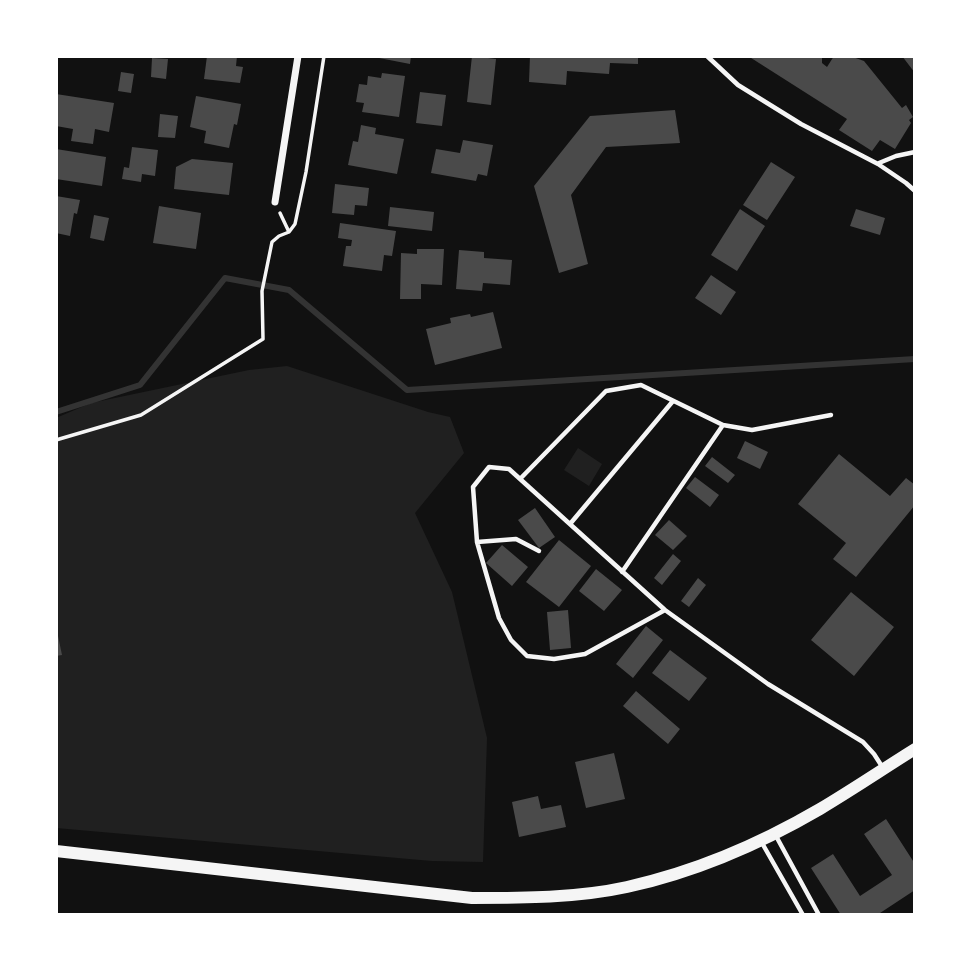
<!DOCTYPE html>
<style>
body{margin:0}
#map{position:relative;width:971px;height:971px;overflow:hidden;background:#111;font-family:"Noto Serif",serif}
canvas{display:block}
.frame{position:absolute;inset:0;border:58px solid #fff;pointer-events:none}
</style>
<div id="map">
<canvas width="971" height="971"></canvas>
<div class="frame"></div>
</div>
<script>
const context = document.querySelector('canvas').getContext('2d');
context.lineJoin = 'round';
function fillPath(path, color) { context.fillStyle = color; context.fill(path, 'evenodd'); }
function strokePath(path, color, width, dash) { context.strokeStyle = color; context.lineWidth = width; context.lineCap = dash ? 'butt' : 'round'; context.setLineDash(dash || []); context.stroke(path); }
fillPath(new Path2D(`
 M287,366L428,412L450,417L464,453L415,513L452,592L487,738L483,862L432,861L56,828V418L91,403L249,370Z
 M578,448L602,464L589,486L564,470Z`), '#202020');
strokePath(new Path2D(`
 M56,412L140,385L225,278L289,290L407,390L915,359`), '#333', 6);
fillPath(new Path2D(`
 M207,56H237L236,66L243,67L240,83L204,79Z
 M374,56H411L410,64L374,57Z
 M472,56L496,59L491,105L467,102Z
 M530,56H638V64L610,63L609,74L567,71L566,85L529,82Z
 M748,56H822V63L827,67L834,56H850L864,61L902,108L906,105L913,117L909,120L911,123L895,149L880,140L872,151L839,130L847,119Z
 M902,56H915V73Z
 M152,58L168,59L166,79L151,77Z
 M121,72L134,74L131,93L118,91Z
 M382,73L405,76L399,117L362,112L364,103L356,102L359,84L367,85L368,76L381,78Z
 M420,92L446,95L442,126L416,123Z
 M56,94L114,103L109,132L95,129L93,144L71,141L73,129L56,126Z
 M196,96L241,104L237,125L234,124L229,148L204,143L206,131L190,127Z
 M675,110L680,143L606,147L571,195L588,264L559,273L534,186L590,116Z
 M160,114L178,116L175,138L158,137Z
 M361,125L376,128L375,134L404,139L397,174L348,165L353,141L358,142Z
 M463,140L493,145L487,176L478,174L476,181L431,173L436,149L460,153Z
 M132,147L158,150L155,176L142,174L141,182L122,179L124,167L129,168Z
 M56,149L106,157L102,186L56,179Z
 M192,159L233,163L229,195L174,189L176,167Z
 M771,162L795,177L767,220L743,205Z
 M335,184L369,188L367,206L355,205L354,215L332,213Z
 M56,196L80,200L77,214L74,213L70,236L56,233Z
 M159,206L201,213L196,249L153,243Z
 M390,207L434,212L432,231L388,226Z
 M740,209L765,226L737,271L711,255Z
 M856,209L885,218L880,235L850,226Z
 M94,215L109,218L104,241L90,238Z
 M340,223L396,231L392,256L384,255L382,271L343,266L346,246H351L352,240L338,238Z
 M417,249H444L442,285L421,284V299H400L401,253L417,254Z
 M459,250L484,252V258L512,260L510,285L483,283L482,291L456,289Z
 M711,275L736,292L721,315L695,298Z
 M493,312L502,348L435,365L426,329L451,323L450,318L470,314L471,317Z
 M745,441L768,452L760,469L737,458Z
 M839,454L890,496L906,478L915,485V505L856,577L833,559L846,543L798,504Z
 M712,457L735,475L728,483L705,466Z
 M695,477L719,495L710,507L686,488Z
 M535,508L555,537L539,548L518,520Z
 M669,520L687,536L673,550L655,535Z
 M559,540L591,566L559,607L526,582Z
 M502,545L528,567L512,586L486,563Z
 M673,554L681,561L662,585L654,578Z
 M596,569L622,590L604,611L579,591Z
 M698,578L706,585L689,607L681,601Z
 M851,592L894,627L854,676L811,640Z
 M568,610L571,648L550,650L547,612Z
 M646,626L663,640L633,678L616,664Z
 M56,631H57L62,655L56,656Z
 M670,650L707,678L689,701L652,673Z
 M636,691L680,729L668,744L623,706Z
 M614,753L625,799L586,808L575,762Z
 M538,796L541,809L561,805L566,827L519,837L512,802Z
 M886,819L915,864V890L877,915H841L811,868L833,854L860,896L892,875L864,834Z`), '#4a4a4a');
strokePath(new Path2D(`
 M280,213L289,232
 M56,440L141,415L263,339L262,291L272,242L279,236L289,232L295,224L306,172L324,56`), '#f5f5f5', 3.5);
strokePath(new Path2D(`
 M707,56L738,85L801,124L878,164L906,183L915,191
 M879,163L896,156L915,152
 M520,479L606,391L641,385L723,425L752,430L831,415
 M570,524L673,401
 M477,542L516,539L539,551
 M622,572L723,425
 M665,610L585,654L554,659L527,656L511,640L499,618L477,542L473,487L489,467L509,469L665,610L768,684L863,742L874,754L883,768
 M776,836L819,915
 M762,843L803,915`), '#f5f5f5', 4.5);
strokePath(new Path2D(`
 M275,202L298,56`), '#f5f5f5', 7);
strokePath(new Path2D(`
 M56,851L472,898C523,898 577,898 627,887C695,872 760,844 820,809C852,790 883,769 915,749`), '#f5f5f5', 12);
</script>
